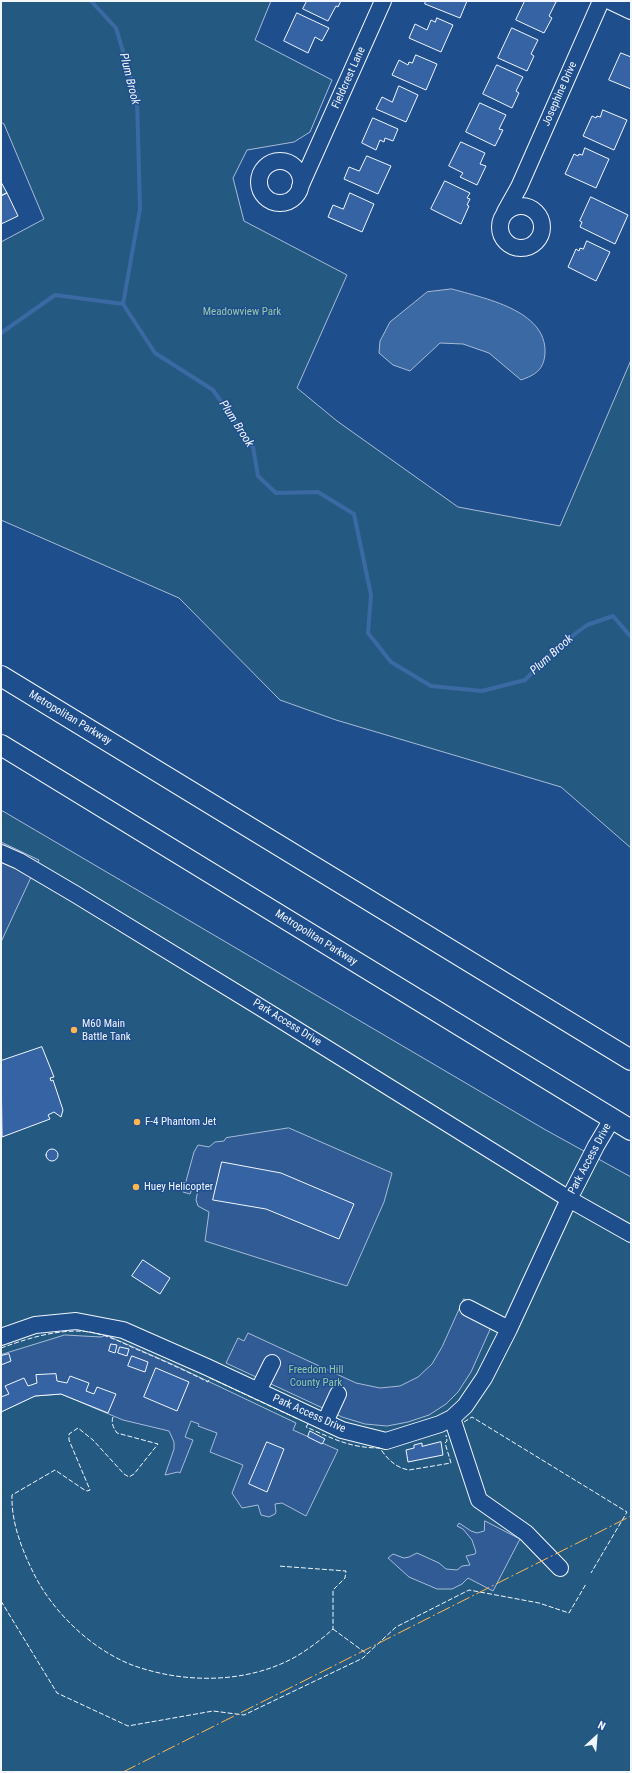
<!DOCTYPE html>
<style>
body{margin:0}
#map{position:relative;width:632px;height:1773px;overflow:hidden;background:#1f4e8c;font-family:"Roboto Condensed",sans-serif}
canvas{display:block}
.frame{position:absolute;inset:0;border:2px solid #f2f6ff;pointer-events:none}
.north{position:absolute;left:576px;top:1717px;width:40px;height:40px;-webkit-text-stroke:3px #1f4e8c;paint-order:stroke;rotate:26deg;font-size:11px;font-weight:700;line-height:16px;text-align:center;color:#f2f6ff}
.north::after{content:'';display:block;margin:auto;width:14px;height:18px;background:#f2f6ff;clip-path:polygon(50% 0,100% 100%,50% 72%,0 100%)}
</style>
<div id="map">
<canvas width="632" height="1773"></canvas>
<div class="frame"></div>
<div class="north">N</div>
</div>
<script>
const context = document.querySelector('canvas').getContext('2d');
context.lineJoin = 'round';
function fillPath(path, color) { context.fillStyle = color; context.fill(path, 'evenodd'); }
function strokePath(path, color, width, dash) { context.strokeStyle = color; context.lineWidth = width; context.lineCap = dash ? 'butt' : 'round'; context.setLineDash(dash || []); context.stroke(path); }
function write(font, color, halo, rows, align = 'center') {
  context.font = font + ' "Roboto Condensed",sans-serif'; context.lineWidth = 3; context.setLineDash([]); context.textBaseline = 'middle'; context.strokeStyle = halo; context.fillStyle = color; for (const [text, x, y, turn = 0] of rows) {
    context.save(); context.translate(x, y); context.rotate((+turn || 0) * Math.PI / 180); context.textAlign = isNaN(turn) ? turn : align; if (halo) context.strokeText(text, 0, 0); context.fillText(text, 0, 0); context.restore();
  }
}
const green = new Path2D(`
 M1,1H271L255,40L332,80L310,132L294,142L247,150L233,178L244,221L347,275L297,388L337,421L458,507L560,526L631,360V848L561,787L336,720L280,700L179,598L1,520V242L44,219L4,124L1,122Z
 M1,810L544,1129L631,1177V1772H1Z`);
fillPath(green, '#245a82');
strokePath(green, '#a8bbd7', 1);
const parking = new Path2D(`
 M1,842L39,860L1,942Z
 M289,1128L392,1173L384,1202L347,1286L205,1241L209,1212L198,1206L196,1200L198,1190L192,1189L190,1194L183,1192L194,1152L198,1145L209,1147L215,1142L224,1141L226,1138Z
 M464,1299L497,1314L471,1372L458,1392L446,1404L429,1415L408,1422L387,1426L365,1424L342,1417L226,1363L238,1338L244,1341L248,1333L356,1383L380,1388L400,1386L418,1377L432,1364L442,1347Z
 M65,1335L101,1337L106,1335L174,1365L296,1423L293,1430L338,1450L306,1516L282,1503L275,1504L276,1512L275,1514L269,1517L261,1515L258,1505L242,1508L232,1493L243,1465L210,1452L217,1433L198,1426L199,1424L191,1421L185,1437L193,1440L180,1473L178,1472L165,1475L174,1449V1442L169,1431L123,1420L61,1394L35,1396L1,1412V1355Z
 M485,1521L520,1539L493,1591L468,1578L462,1584L452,1589H437L409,1577L388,1558L393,1554L404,1558L409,1557L417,1553L439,1563L446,1569L457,1570L462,1566L470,1565L466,1556L475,1554L476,1552L472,1540L463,1529L457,1526L459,1523L471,1531L477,1533L484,1531Z`);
fillPath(parking, '#305b95');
strokePath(parking, '#a8bbd7', 1);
const water = new Path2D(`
 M452,289C483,298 547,310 545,353C544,370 535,375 521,380L489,353L463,344L440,343L410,371L393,365L379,353L380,341L390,322L427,292Z`);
fillPath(water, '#3b69a3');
strokePath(water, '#a8bbd7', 1);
strokePath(new Path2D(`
 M91,1L116,28L137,98L140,209L123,304L155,353L213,390L253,447L258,476L276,493L318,492L354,514L371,595L368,633L391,662L431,686L482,691L525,680L560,645L587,625L613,616L631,637
 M1,333L55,295L123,304`), '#3b69a3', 4);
const building = new Path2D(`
 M307,1H341L338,7L336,6L328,21L303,9Z
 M426,1H467L460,18L425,4Z
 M525,1H552L556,2L549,16L552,18L544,33L516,20Z
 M297,13L329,28L322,41L315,37L308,53L284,41Z
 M437,18L453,25L441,52L409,38L415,24L427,30L431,20L435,22Z
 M512,28L538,40L531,54L534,56L527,71L498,58Z
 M621,53L631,57V89L609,80Z
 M416,55L437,64L426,90L392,75L399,60L408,65L409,62L412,63Z
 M497,65L523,77L516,91L519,93L512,108L483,94Z
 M399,86L418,95L406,122L376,109L382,97L392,102Z
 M480,103L506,115L499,129L503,130L495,146L466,132Z
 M603,110L627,120L614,150L583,136L592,116L596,118L597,116L600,117Z
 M373,118L398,129L393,141L385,138L384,142L380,140L376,150L362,143Z
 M461,142L485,153L480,164L486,166L477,185L460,177L463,173L449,166Z
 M585,148L609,159L596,188L565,174L574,154L578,156L579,154L582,155Z
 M367,156L391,166L378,194L344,179L349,167L359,171Z
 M445,181L470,193L467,198L470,199L467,205L469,206L461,224L431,209Z
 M1,182L7,193L1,196Z
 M7,193L18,216L1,224V196Z
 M350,193L374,204L362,232L328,217L333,205L343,209Z
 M591,197L628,215L615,244L580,227L582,222L580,221Z
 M587,241L610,252L596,281L568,267L576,249L579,251L580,248L583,249Z
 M42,1047L54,1077L50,1078L51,1081L53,1080L63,1110L61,1117L54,1112L48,1115L50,1119L2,1137L1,1061Z
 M46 1155a6 6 0 1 1 12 0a6 6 0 1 1-12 0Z
 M222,1162L281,1173L354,1204L339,1239L266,1209L213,1200Z
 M143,1260L170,1278L160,1294L132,1276Z
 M111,1344L117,1345L115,1353L109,1351Z
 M120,1347L129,1349L127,1356L118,1353Z
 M9,1354L11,1361L1,1365V1356Z
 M132,1356L148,1362L145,1372L128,1366Z
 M156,1368L189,1382L177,1411L144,1397Z
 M56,1374L57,1381L67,1383L70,1376L89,1383L86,1391L94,1394L97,1387L116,1394L108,1413L61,1394L35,1396L1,1412V1397L9,1394L5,1386L24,1378L28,1386L37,1383L36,1375Z
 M310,1431L325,1439L322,1444L308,1437Z
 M267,1442L284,1449L267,1492L249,1484Z
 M441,1442L443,1455L408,1462L406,1450L414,1448V1445L422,1443V1446Z`);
fillPath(building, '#3563a3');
strokePath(building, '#f2f6ff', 1);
const minor = new Path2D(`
 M610,1L631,11
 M259 182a21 21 0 1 1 42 0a21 21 0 1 1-42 0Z
 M300,187L383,1
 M500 227a21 21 0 1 1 42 0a21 21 0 1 1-42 0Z
 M505,212L519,187L601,1
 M1,853L19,861L75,894L281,1020L569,1199L631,1234
 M468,1308L509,1329
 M1,1337L35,1325L76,1321L123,1330L207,1367L342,1430L386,1441L440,1424L452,1418L465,1406L484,1378L509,1329L569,1199L596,1146L612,1119
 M258,1391L272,1363
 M452,1418L479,1500L526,1533L560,1568
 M325,1422L338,1394`);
const major = new Path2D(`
 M1,676L631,1060
 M1,745L631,1130`);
strokePath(minor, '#f2f6ff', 18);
strokePath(major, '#f2f6ff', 22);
strokePath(minor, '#1f4e8c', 16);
strokePath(major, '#1f4e8c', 20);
strokePath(new Path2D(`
 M1,1348C29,1338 60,1328 90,1332C107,1335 121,1342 136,1349C160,1359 184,1370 208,1382L210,1378L298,1419
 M113,1417C111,1423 113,1427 117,1433L158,1444L134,1474L129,1477L124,1474L93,1440L78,1428L69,1434V1440L90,1490L87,1491L83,1489L55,1470L12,1495C11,1522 22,1550 34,1574C53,1612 91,1649 132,1665C184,1684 248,1684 297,1656C310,1648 322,1639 333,1629V1590L345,1578L346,1571L278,1566
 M464,1422L472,1417L627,1512L591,1573
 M308,1424L306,1427C334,1439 350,1448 380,1448C387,1459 396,1468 409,1470L451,1463L445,1443L447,1441L446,1435
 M1,1601L57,1693L128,1726L213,1711L244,1715L363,1658L367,1654
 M333,1629L367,1654L396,1627L469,1590L539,1603L569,1613L586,1584`), '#f2f6ff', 1, [5, 2]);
strokePath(new Path2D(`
 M123,1772L631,1516`), '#ffb74d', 1, [14, 3, 2, 3]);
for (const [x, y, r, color] of [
 [74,1030,4,"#ffb74d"],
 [137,1122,4,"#ffb74d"],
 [136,1187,4,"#ffb74d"]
]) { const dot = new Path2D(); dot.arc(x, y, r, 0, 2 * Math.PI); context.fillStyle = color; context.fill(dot); strokePath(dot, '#1f4e8c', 1.5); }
write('11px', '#f2f6ff', '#1f4e8c', [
 ["Fieldcrest Lane",349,78,-66],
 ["Josephine Drive",560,94,-66],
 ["Metropolitan Parkway",70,718,31],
 ["Metropolitan Parkway",316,938,32],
 ["Park Access Drive",287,1023,32],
 ["Park Access Drive",590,1159,-62],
 ["Park Access Drive",309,1414,24]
]);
write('11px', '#97c8a6', '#1f4e8c', [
 ["Meadowview Park",242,312],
 ["Freedom Hill",316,1370],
 ["County Park",316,1383]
]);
write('11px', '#f2f6ff', '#1f4e8c', [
 ["M60 Main",82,1024],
 ["Battle Tank",82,1037],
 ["F-4 Phantom Jet",145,1122],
 ["Huey Helicopter",144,1187]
], 'left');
write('italic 12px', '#f2f6ff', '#1f4e8c', [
 ["Plum Brook",129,79,76],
 ["Plum Brook",236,424,57],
 ["Plum Brook",552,655,-42]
]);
</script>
